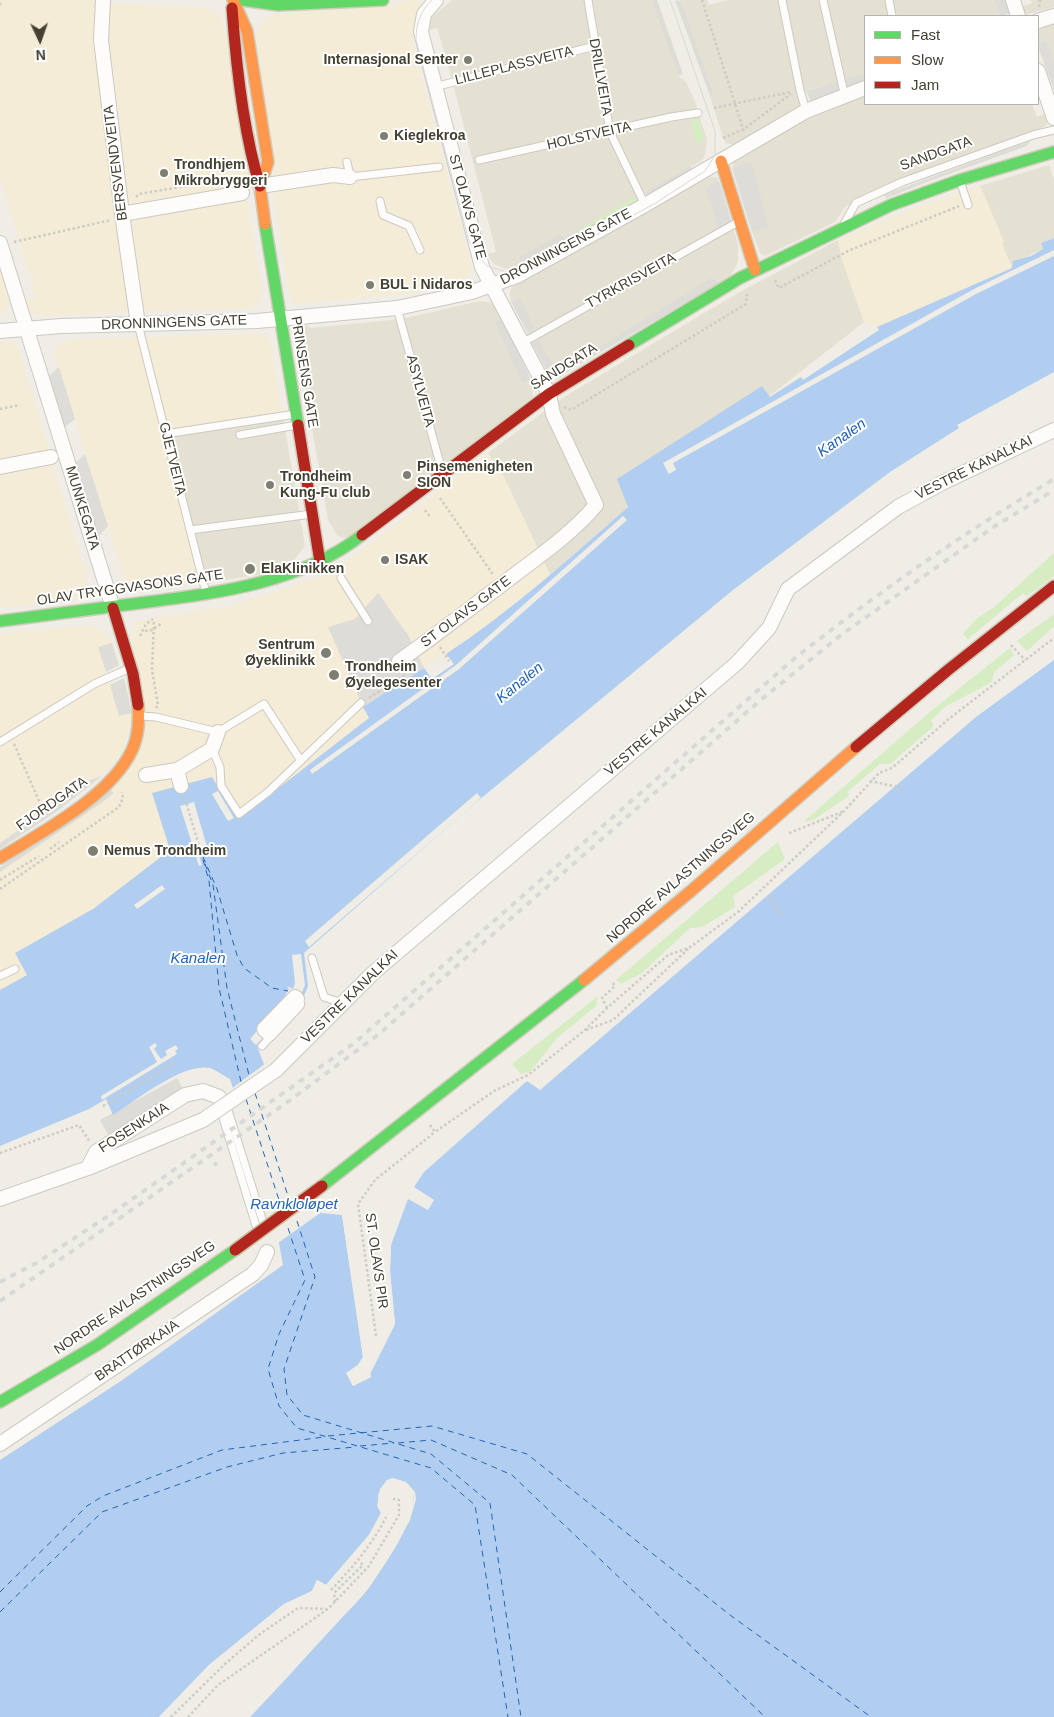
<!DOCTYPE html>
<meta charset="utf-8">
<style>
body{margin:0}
#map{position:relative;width:1054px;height:1717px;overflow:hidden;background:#efede5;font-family:Helvetica,sans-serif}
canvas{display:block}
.legend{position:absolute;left:864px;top:15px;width:175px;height:90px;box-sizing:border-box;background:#fff;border:1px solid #b4b3ad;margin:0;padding:6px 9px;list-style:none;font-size:15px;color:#444032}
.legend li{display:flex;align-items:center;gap:10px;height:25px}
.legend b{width:25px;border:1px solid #b4b3ad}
.north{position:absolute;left:15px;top:15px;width:50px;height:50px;-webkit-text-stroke:4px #fff;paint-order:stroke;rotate:177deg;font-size:14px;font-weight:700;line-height:20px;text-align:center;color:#444032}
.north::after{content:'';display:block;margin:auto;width:18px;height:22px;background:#444032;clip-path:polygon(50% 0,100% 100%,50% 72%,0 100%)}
</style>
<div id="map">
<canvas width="1054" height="1717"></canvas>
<ul class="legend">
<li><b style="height:6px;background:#63d668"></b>Fast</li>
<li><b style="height:6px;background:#ff974d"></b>Slow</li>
<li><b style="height:6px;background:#b3261e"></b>Jam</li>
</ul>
<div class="north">N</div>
</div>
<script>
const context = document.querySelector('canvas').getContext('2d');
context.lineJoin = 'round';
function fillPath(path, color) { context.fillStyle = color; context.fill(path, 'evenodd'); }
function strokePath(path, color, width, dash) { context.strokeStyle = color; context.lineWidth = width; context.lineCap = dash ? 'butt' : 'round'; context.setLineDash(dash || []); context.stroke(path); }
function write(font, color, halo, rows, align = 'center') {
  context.font = font + ' Helvetica,sans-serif'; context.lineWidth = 4; context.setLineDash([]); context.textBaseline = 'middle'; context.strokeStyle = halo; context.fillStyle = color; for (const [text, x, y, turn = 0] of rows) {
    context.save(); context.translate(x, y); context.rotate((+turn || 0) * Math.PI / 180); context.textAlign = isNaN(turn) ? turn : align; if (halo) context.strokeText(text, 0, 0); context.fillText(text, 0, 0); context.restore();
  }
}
fillPath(new Path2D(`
 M452,0H651L678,76L686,82L694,99L707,140L705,155L701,161L636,197L641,206L564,238L562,234L518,257L523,268L507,269L494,264L486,254L496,252L450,72L437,28L427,31L429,20Z
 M679,0H707L709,5L727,0H994L1000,16H865V73L798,93L800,109L734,145L726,143L723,138L711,99L713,91L682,2Z
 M1031,0H1054V7L1025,15L1021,7L1032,3Z
 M1054,24V61L1046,40L1038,42V30Z
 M865,96V104H1032L1037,117L1048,113L1049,122L1042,128L892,182L845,207L835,222L765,256L760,253L752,232L768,226L750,161L732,168L735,158L799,123Z
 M1049,165L1054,180V238L1042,243L1044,249L1031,254L1012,268L1002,244L1004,242L980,186Z
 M708,177H717L738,244V262L731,275L720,283L711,279L576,361L575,367L558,379L551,376L547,371L554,367L540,340L532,344L527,332L535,328L519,298L511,302L510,292L512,287Z
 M838,240L842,259L864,322L628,507L550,575L504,477L488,453L564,397L738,293Z
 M480,301L493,303L503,318L494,322L522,384L531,380L533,397L357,535L342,538L337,535L328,520L297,342L298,330L307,325L311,328L401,319Z
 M282,412L305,546L293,561L265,574L203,583L165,434L279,417Z`), '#e4e1d2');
fillPath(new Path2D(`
 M0,0H94V3L201,7L214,11L220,16L225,31L248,172L247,203L262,288L260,300L252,308L54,315L38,316L27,310L24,301L36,297L0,178Z
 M407,0H417L422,5L414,20L412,39L471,266L470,274L461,282L412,293L294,304L289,292L274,204L275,187L289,185L290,189L343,182L275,174L256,35L260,24L272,14L391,6Z
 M980,186L1004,242L1002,244L1012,268L877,327L864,322L842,260L838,240L907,211Z
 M0,262L10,295L9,305L0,318Z
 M261,333L268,338L271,346L282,412L279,417L165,434L203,583L135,593L128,590L54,353L58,346L69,340Z
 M0,341L16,343L18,347L83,566L89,565L90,570L85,572L87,585L82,593L71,600L0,608Z
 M488,453L504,477L550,575L480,631L363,707L370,717L241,817H237L227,802L181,786L152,793L170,850L93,909L16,953L27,975L0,990V872L100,804L113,793L111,790L130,771L132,636L136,621L232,606L321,576L349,560Z
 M89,625L103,631L110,638L112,643L98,647L119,715L132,713L131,722L123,751L102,776L90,780L0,843V634Z`), '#f4ecd6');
fillPath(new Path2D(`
 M698,117L705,141L696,143L691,121Z
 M636,197L641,206L584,238L579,229Z
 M1054,553V576L1027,596L1023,593L968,639L963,634L977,618L993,608Z
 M1054,614V626L1027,651L1017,641Z
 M1010,648L1014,655L994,672L992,682L946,706L931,720L934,726L890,764H880L847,792L849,796L813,820L803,822L931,711Z
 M778,842L785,859L733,896L735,907L702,927L690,928L642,973L621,984L616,980Z
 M598,996L596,1006L557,1038L531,1071L521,1074L512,1064Z`), '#d6ecc2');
fillPath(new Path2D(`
 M651,0H657L683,74L678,76Z
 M675,0L682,2L713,91L711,99Z
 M994,0H1006L1011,13L1000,16Z
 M1046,40L1054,61V90L1038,47V42Z
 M865,73V84L848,91L845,79Z
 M838,81L841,94L812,104L806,91Z
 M1030,141L1027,146L927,182L887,198L883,195Z
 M751,161L769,227L752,232L732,168Z
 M691,166L694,175L649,201L645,192Z
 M719,181L732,223L719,229L705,189Z
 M579,229L584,238L523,268L518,257L561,234L564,238Z
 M711,278L720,283L575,367L576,361Z
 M520,298L535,328L527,332L511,302Z
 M503,318L531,380L522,384L494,322Z
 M540,340L554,367L547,371L532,344Z
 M59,367L75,419L64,428L49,376Z
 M85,454L108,526L98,537L75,463Z
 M378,593L408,635L424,668L363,707L328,627L355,619Z
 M112,643L119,665L106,672L98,647Z
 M124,678L132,713L119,716L110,685Z
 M102,776L56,812L0,849V843L90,780Z
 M111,790L114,793L100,804L0,872V867Z
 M177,1078L186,1094L109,1136L100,1120Z`), '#dedcd6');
fillPath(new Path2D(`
 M1054,238V372L957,425L959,428L890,472L733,590L467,810L304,953L308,986L300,1006L257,1046L321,1213L342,1215L363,1357L358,1365L347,1373L353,1386L371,1377L370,1374L395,1324L390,1271L391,1245L408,1199L428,1210L434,1200L414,1187L424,1172L527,1081L540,1090L976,717L1054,660V1717H250C278,1688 305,1658 332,1627C346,1612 362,1599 373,1582C388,1560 448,1476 387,1480L378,1495L381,1513L369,1535L326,1585L317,1580L312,1591L284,1604L209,1665L159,1717H0V1460L121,1381L283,1265L274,1216L230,1079C224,1076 216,1070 210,1068C183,1062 135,1101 113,1115L106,1099L89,1109L0,1146V990L27,975L15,953L93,909L170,850L152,793L212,777L237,817H241L369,718L363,707L424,668L432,679L454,664L446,654C511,611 569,559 628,507L617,479L762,386L770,397L801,377L803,380L879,330L877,327L1012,268L1013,261L1031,256L1043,249L1041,243Z`), '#b1cef1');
fillPath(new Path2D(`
 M1054,250V256L976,294L673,463L676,470L669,474L663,463L974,289Z
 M623,516L627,520L459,669L312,774L310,770L456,665Z
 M218,791L234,818L228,821L212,794Z
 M477,793L481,798L309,947L305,941Z
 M194,802L207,847L206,852L198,853L202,865L199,866L180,806Z
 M162,885L165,889L137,909L134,905Z
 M301,954L305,985L297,1004L256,1045L250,1039L288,995H285L289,989L287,986L293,989L295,983L292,955Z
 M155,1043L157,1046L154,1049L161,1059L167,1055L165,1051L176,1045L178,1049L175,1051L177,1054L102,1100L101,1096L157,1062L149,1047Z
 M266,1063L323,1211L278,1243L231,1089Z
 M342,1215L344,1216L366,1357L359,1367L350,1374L354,1383L368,1376L393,1324L388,1271L389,1244L397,1218H399L391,1245L390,1271L395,1324L370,1374L371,1377L353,1386L346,1373L358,1365L363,1357Z
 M393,1478L406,1482L415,1492L416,1499L410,1520L394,1549L363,1595L250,1717H247L372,1580L408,1519L414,1499L413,1493L405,1484L393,1481L385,1486L380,1500L383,1514L371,1536L327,1587L318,1584L313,1593L286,1606L211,1667L163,1717H159L209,1665L284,1604L312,1591L317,1580L326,1585L369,1535L381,1513L377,1506L380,1489L387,1480Z`), '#efede5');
strokePath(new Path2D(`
 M200,849L209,881L219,988L242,1086
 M203,857L217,889L237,955L244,968L272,988L288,991
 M205,864L213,885L227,988L250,1079
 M255,1093L288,1196
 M246,1099L280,1203
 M297,1221L315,1277L284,1369L287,1395L303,1415L431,1454L490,1503L521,1717
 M288,1228L305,1280L279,1334L268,1369L279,1406L297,1428L431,1468L475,1505L508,1717
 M328,1436L432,1426L527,1454L730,1615L871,1717
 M398,1443L431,1440L512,1475L765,1717
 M360,1446L394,1443
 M0,1592L87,1506L103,1496L222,1450L324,1437
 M0,1612L102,1512L227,1467L283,1453L356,1447`), '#2363b8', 1, [6, 5]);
const lane = new Path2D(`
 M588,0L610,132L645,205
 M782,0L800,90L806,111
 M823,0L845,97
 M889,0L892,16
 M434,87L595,46
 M479,160L671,117L698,113
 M347,162L350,177L439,167
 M960,181L968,205
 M380,201L383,215L409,226L420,250
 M845,222L856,203L902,182L1033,135L1054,130
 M397,308L442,471
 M138,324L206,593
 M522,343L738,222
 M165,434L296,414
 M240,435L297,425
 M190,530L312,514
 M341,578L368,621
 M140,716L156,717L218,732L264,704L301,761
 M0,742L94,684L130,668
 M212,749L220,767L221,786L239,814L268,792L361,703
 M312,958L324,997L342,1003
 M0,976L15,969
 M262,1046L272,1035
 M226,1104L263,1222
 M220,1108L257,1229`);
const street = new Path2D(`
 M103,0L101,40L122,214L138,324
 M1013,0L1018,16
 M1038,21L1054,16
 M1038,71L1054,118
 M260,186L333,175L350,177
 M122,214L242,193
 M0,243L113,608
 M0,331L61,326L257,321L397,308L472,292L517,276L645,205L806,111L865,88
 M0,467L51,457
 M399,661C434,637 466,611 500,586C533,560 569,537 596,505L553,414L549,394L482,267L421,32L424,14L436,0
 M177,770L181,786
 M146,775L177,770L212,749L218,732
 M295,997L297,999L269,1029L296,1002L297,1004L269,1034L264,1029Z
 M276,1070L373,973L737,663L769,628L788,589L898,507L942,483L1054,430
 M88,1168L203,1120
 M0,1199L88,1168L96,1152L185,1095L203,1091L219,1097
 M0,1444L253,1274L261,1265L267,1252`);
const fast = new Path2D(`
 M242,0L278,5L383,0
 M265,224L298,425
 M629,345L740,278L891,205L960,180L1054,152
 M0,621C47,615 93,609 140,603C216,593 299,584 362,535
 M322,1186L584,980
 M0,1402L97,1345L235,1250`);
const slow = new Path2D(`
 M233,0L247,31L268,162L260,186L265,224
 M721,161L755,270
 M0,858C42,832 111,796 132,750C139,735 139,720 138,705
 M584,980L691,891L856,747`);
const jam = new Path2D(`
 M232,8C236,64 243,132 260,186
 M298,425L320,562
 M362,535L549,394L629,345
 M113,608L133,674L138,705
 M856,747L948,670L1054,586`);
strokePath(lane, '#cbc9c1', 9);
strokePath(street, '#cbc9c1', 16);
strokePath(fast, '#cfccbb', 14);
strokePath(slow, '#cfccbb', 14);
strokePath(jam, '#cfccbb', 14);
strokePath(new Path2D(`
 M702,0L744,132
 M0,5L1,0
 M1039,7L1040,0
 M714,108L791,92
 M723,138L744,129L791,94
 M136,197L139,194L240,177
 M14,242L111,220
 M775,280L779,288L848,251L959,206
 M564,407L571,410L746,304L747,294
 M0,409L20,405
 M440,498L494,576
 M425,510L430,517
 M154,622L152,670L158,705L156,708
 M145,631L152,630L162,623
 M140,636L146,624L153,619
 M1011,645L1025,660
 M440,647L449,661
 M369,698L406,674
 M14,744L43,810
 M870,781L902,788
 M185,799L200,849
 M789,833L842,812
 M50,849L59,842
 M0,880L39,856
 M0,889L119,807L123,798L122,792
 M768,895L783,916
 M607,1008L602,998L615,986L612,982
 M586,1030L613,1020L688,949
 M103,1106L176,1062
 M430,1125L435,1132L494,1091L528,1075L584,1031L607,1008L668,955L689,948L738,912L843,812L879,773L892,768L950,718L1054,638
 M0,1153L79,1125L90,1142
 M376,1336L358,1204L375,1180L435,1132
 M331,1590C353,1567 372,1545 386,1517
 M335,1602L334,1593L363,1565L359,1561
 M171,1717L225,1664L260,1634L298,1608L327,1609
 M188,1717L218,1685L328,1609L369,1566L399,1515V1500L393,1499`), '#cdcbc5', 2.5, [2.5, 2.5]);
strokePath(lane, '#fdfcfb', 7);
strokePath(street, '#fdfcfb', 14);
strokePath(fast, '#63d668', 11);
strokePath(slow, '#ff974d', 11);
strokePath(jam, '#b3261e', 11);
strokePath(new Path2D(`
 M432,0C420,12 416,23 416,40L469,241L474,250L487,266L510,273L528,272L654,204L705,171L715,155V131L670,0`), '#d8d8d7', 1);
strokePath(new Path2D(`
 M214,1165L217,1163
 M0,1282L38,1262L111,1214L353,1044L795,658C880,591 962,534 1054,479
 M0,1301L289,1101L379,1034L763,698L841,635L992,528L1054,490`), '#d8d8d7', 4, [6, 6]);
const streetBridge = new Path2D(`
 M203,1120L276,1070`);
const jamBridge = new Path2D(`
 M235,1250L322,1186`);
strokePath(streetBridge, '#cbc9c1', 16, []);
strokePath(jamBridge, '#c9c09e', 14, []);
strokePath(streetBridge, '#fdfcfb', 14);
strokePath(jamBridge, '#b3261e', 11);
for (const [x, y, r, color] of [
 [468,60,5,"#807d71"],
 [384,136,5,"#807d71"],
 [164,173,5,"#807d71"],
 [370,285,5,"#807d71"],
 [407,475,5,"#807d71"],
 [270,485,5,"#807d71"],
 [385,560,5,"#807d71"],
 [250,569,6,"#807d71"],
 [326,653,6,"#807d71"],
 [334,675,6,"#807d71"],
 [93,851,6,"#807d71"]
]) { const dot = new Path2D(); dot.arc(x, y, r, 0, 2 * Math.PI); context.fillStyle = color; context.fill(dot); strokePath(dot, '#fff', 2); }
write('bold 14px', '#444032', '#fff', [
 ["Internasjonal Senter",458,60,"right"],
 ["Kieglekroa",394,136],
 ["Trondhjem",174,165],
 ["Mikrobryggeri",174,181],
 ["BUL i Nidaros",380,285],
 ["Pinsemenigheten",417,467],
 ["SION",417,483],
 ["Trondheim",280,477],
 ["Kung-Fu club",280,493],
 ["ISAK",395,560],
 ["ElaKlinikken",261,569],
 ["Sentrum",315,645,"right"],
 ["Øyeklinikk",315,661,"right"],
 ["Trondheim",345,667],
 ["Øyelegesenter",345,683],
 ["Nemus Trondheim",104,851]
], 'left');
write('14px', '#444032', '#fff', [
 ["LILLEPLASSVEITA",514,66,-14],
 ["DRILLVEITA",600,77,80],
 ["HOLSTVEITA",589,136,-13],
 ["SANDGATA",936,154,-20],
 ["BERSVENDVEITA",116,163,-97],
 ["ST OLAVS GATE",467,207,75],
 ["DRONNINGENS GATE",566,247,-28],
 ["TYRKRISVEITA",631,281,-29],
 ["DRONNINGENS GATE",174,323,-2],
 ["SANDGATA",564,367,-32],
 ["PRINSENS GATE",304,372,81],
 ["ASYLVEITA",420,391,75],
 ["GJETVEITA",172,459,76],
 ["VESTRE KANALKAI",974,468,-26],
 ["MUNKEGATA",82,508,73],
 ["OLAV TRYGGVASONS GATE",130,588,-8],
 ["ST OLAVS GATE",466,612,-37],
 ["VESTRE KANALKAI",656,732,-40],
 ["FJORDGATA",52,804,-35],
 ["NORDRE AVLASTNINGSVEG",681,878,-41],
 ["VESTRE KANALKAI",350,997,-44],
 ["FOSENKAIA",134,1128,-33],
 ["ST. OLAVS PIR",376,1261,82],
 ["NORDRE AVLASTNINGSVEG",135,1298,-34],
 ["BRATTØRKAIA",137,1351,-34]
]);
write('italic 15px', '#2363b8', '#fff', [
 ["Kanalen",842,438,-35],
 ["Kanalen",520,683,-39],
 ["Kanalen",198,959],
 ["Ravnkloløpet",294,1205]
]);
</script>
